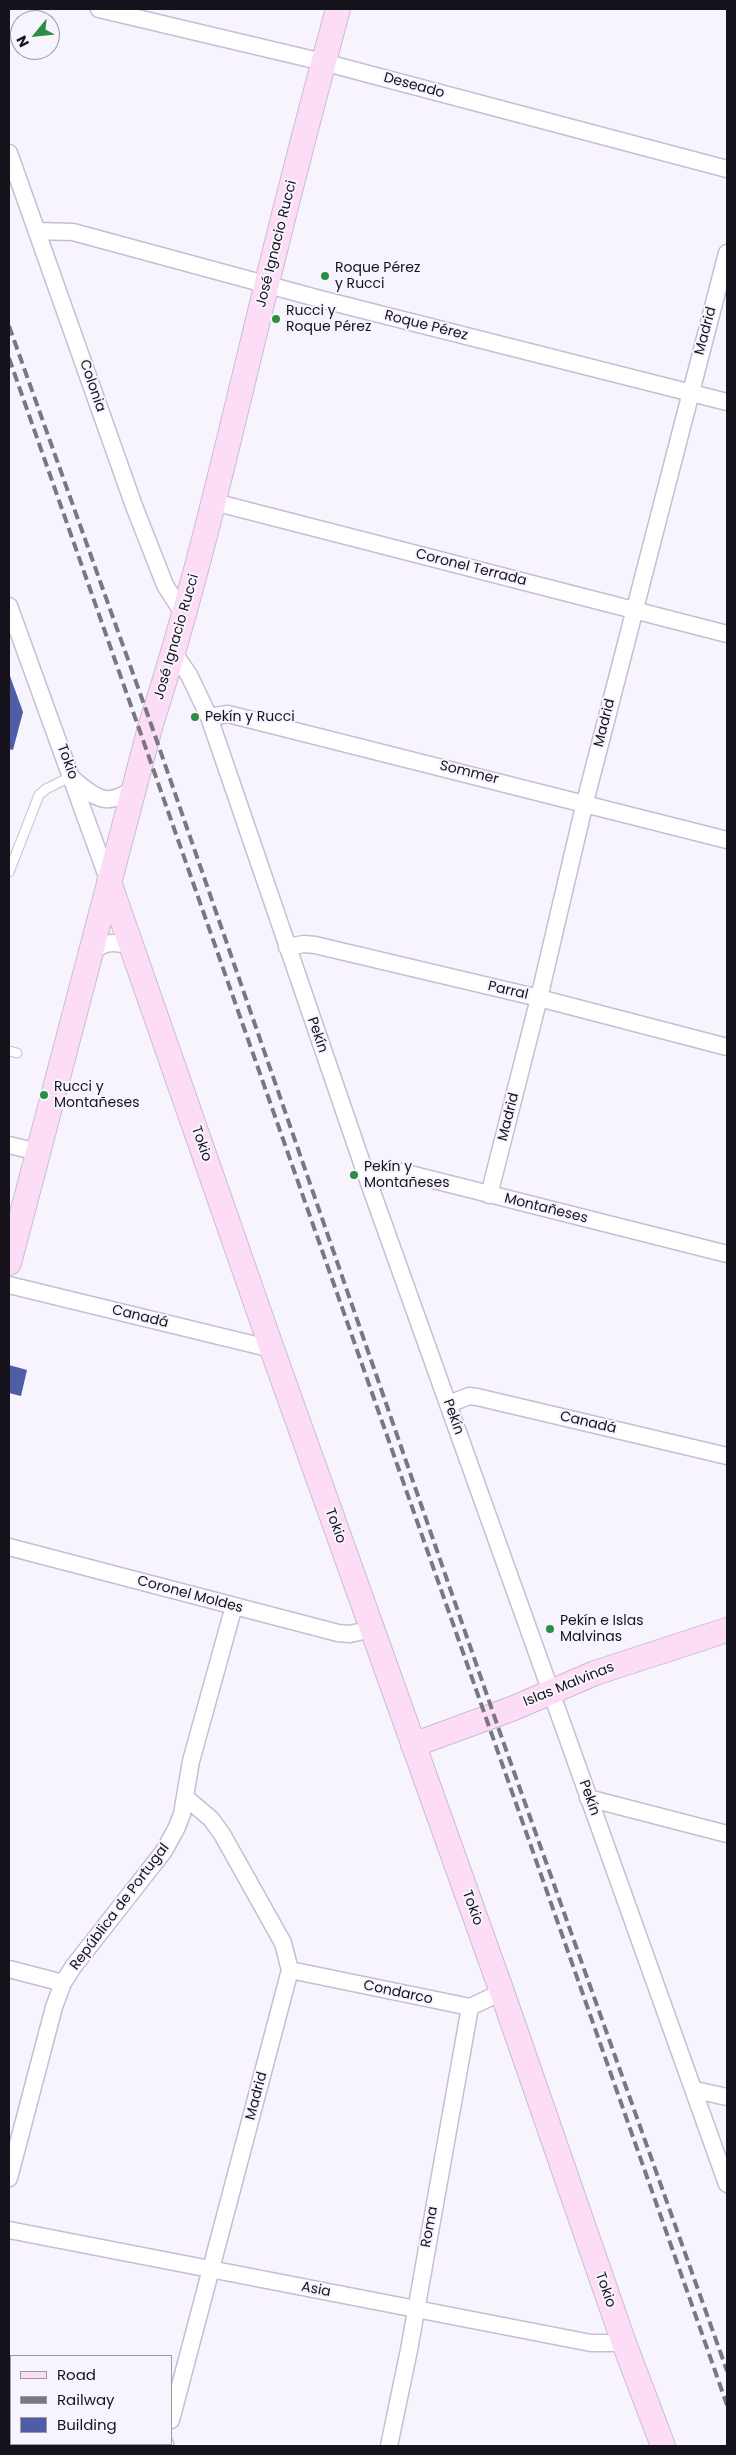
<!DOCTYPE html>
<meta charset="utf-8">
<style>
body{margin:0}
#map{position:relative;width:736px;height:2455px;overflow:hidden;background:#f8f4fe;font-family:Poppins,sans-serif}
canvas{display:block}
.frame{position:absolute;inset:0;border:10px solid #16121b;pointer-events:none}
.legend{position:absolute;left:10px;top:2355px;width:162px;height:90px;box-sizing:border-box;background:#f8f4fe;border:1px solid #9e9aa3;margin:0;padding:6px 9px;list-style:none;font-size:15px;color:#16121b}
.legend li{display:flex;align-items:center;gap:10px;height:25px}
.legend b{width:25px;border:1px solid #9e9aa3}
.north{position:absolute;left:10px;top:10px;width:50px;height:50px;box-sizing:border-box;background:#f8f4fe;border:1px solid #9e9aa3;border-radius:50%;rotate:242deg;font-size:14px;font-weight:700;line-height:20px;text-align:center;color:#16121b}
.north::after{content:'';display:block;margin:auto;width:18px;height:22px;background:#2b8e42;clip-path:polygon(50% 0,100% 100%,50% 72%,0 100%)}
</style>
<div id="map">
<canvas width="736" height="2455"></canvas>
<div class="frame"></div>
<ul class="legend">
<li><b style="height:6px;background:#fcddf5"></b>Road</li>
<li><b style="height:6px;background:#7b7781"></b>Railway</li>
<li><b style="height:14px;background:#4e5da5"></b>Building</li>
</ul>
<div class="north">N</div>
</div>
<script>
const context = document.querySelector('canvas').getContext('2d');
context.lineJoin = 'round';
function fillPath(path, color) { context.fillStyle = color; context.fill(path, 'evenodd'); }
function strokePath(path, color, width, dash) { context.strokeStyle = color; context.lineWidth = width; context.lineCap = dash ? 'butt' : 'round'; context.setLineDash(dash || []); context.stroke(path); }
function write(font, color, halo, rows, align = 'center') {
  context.font = font + ' Poppins,sans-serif'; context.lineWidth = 4; context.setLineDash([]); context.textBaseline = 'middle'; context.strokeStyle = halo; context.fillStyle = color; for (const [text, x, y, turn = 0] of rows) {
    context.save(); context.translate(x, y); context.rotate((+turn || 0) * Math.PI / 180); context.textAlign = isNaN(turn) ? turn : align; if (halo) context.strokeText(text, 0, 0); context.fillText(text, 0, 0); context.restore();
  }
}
fillPath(new Path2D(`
 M10,676L23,712L13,750L9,749Z
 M9,1365L27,1370L21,1396L9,1393Z`), '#4e5da5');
const lane = new Path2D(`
 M9,872L39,795L46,789L72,776
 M9,1051L17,1053`);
const street = new Path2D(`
 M99,9L323,62L727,169
 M9,153L134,506L165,585L184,615
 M37,231L73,232L320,299L727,402
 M214,502L727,634
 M9,606L109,882
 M174,653L189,675L209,717L365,1172L727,2184
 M209,717L228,714L727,840
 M73,779C96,799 108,808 134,788
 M287,947L304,944L315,945L539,998L727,1047
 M90,954C102,944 110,940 126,945L133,955
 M9,1145L38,1152
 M365,1172H402L727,1254
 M489,1195L539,998L585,802L727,253
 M9,1285L272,1349
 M449,1404L469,1396L477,1397L727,1456
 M9,1547L338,1633L350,1634L372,1629
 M588,1798L727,1834
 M9,1969L63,1983
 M290,1970L470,2007L502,1992
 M695,2090L727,2097
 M9,2178L54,2007L63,1983L73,1967L164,1851L177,1827L182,1814L191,1761L234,1606
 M9,2230L591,2343H624
 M171,2420L290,1970L283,1943L222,1834L211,1819L185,1797
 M164,2446L165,2444
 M389,2446L409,2350L470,2007`);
const secondary = new Path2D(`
 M109,882L272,1349L502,1992L624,2343L663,2446
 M9,1263L151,724C194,591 225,455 258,320C283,216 310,112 338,9
 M413,1745L514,1708L595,1673L727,1630`);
strokePath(lane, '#c7bdd5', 11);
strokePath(street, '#c7bdd5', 19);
strokePath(secondary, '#c7bdd5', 26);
strokePath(lane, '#fff', 9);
strokePath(street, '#fff', 16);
strokePath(secondary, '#fcddf5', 24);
strokePath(new Path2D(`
 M9,326L151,724L498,1727L727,2371
 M9,358L727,2405`), '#7b7781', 4, [10, 5]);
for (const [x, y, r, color] of [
 [325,276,5,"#2b8e42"],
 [276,319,5,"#2b8e42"],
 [195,717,5,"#2b8e42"],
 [44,1095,5,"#2b8e42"],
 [354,1175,5,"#2b8e42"],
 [550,1629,5,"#2b8e42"]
]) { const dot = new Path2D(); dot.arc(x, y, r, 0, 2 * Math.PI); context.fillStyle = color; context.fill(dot); strokePath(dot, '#f8f4fe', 2); }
write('14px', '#16121b', '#f8f4fe', [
 ["Deseado",414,86,15],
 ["José Ignacio Rucci",277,244,-76],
 ["Roque Pérez",426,326,14],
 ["Madrid",706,331,-75],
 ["Colonia",92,386,71],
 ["Coronel Terrada",471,568,14],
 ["José Ignacio Rucci",177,637,-74],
 ["Madrid",605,723,-76],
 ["Tokio",67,762,70],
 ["Sommer",469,773,14],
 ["Parral",508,991,13],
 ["Pekín",317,1035,71],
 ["Madrid",509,1117,-76],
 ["Tokio",201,1144,71],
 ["Montañeses",546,1209,14],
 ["Canadá",140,1317,14],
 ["Pekín",453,1417,70],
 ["Canadá",588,1423,13],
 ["Tokio",335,1526,70],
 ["Coronel Moldes",190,1595,15],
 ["Islas Malvinas",569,1685,-22],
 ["Pekín",589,1798,70],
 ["República de Portugal",120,1907,-53],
 ["Tokio",472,1908,70],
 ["Condarco",398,1993,12],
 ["Madrid",257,2096,-75],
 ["Roma",430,2227,-80],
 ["Asia",316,2290,11],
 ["Tokio",605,2290,71]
]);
write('14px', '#16121b', '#f8f4fe', [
 ["Roque Pérez",335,268],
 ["y Rucci",335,284],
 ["Rucci y",286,311],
 ["Roque Pérez",286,327],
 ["Pekín y Rucci",205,717],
 ["Rucci y",54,1087],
 ["Montañeses",54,1103],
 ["Pekín y",364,1167],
 ["Montañeses",364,1183],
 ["Pekín e Islas",560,1621],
 ["Malvinas",560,1637]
], 'left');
</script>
